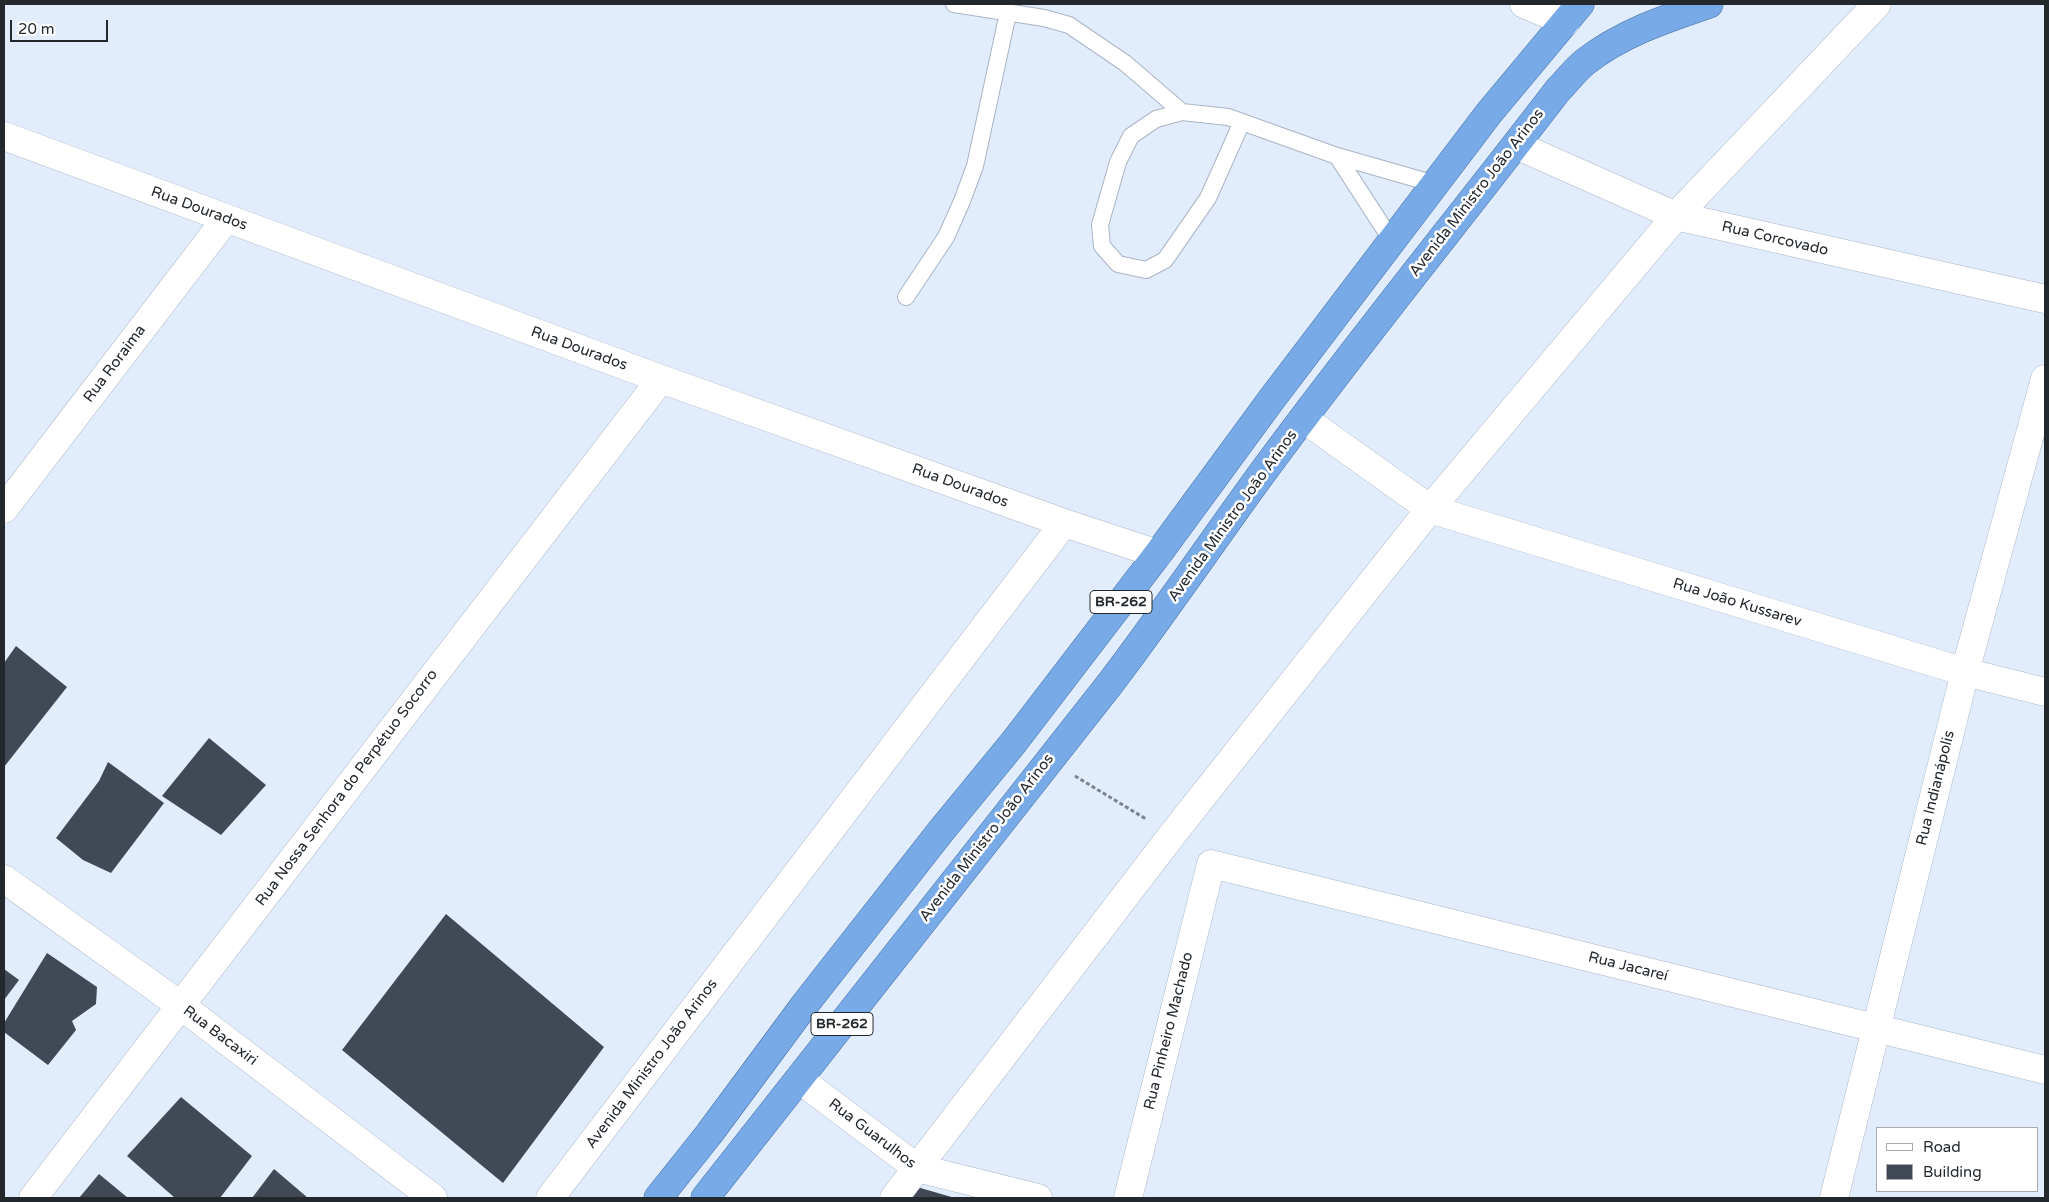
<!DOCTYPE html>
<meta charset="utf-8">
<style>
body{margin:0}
#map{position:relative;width:2049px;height:1202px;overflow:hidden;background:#e1edfc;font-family:"Varela Round",sans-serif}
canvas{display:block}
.frame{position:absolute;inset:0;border:5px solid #23282d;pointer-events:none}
.legend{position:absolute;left:1876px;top:1127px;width:162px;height:65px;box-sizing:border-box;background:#fff;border:1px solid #a7a9ab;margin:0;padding:6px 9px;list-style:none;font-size:15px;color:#23282d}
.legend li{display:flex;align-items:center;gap:10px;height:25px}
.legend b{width:25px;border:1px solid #a7a9ab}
.scale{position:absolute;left:10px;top:20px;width:98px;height:22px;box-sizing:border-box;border:2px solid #23282d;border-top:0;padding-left:6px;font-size:15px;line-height:18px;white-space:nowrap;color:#23282d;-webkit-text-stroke:4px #fff;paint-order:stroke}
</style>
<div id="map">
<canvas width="2049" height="1202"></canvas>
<div class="frame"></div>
<ul class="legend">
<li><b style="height:6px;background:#fff"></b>Road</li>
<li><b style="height:14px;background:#404955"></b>Building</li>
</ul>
<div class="scale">20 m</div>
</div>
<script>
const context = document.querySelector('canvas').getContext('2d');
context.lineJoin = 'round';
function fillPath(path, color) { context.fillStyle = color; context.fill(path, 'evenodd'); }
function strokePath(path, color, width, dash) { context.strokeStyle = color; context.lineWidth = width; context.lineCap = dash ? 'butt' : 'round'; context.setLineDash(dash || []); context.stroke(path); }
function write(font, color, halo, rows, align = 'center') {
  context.font = font + ' "Varela Round",sans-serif'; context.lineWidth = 5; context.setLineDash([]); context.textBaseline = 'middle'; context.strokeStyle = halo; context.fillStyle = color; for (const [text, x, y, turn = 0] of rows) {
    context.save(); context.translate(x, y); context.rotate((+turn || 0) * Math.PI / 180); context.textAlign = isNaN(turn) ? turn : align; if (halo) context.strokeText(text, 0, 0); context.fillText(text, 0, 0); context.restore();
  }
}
fillPath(new Path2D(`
 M16,646L67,687L4,767V663Z
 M209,738L266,785L221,835L162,796Z
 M108,762L164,803L111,873L83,860L56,838L99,781Z
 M446,914L604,1047L503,1183L342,1050Z
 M47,953L97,987L96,1004L72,1021L76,1030L48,1065L4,1032V1023Z
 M4,969L19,980L4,1000Z
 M181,1097L252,1156L220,1198H175L127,1156Z
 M274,1169L308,1198H252Z
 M99,1174L128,1198H79Z
 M917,1187L955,1198H911Z`), '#404955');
const service = new Path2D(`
 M954,4L1044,18L1069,25L1125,63L1182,112
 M1242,122L1208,198L1165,260L1146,270L1118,264L1102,246L1100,225L1118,162L1131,136L1156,119L1182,112L1228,117L1242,122L1337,156L1435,184
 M1337,156L1392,241
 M906,297L946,237L962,201L975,166L1008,13`);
const minor = new Path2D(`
 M1524,4L1566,22
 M4,136L661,379L1064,523L1158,554
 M1516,145L1676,216L2045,299
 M1304,419L1430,509L1965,672L2045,692
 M4,509L226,219
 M4,879L180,1005L433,1198
 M799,1079L917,1168L1038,1198
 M33,1198L661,379
 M550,1198L1064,523
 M894,1198L1172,835L1430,509L1676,216L1877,4
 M1128,1198L1211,864L2045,1070
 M1834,1198L1965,672L2045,379`);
const trunk = new Path2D(`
 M658,1198L709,1134L806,1003L941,831L1014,742L1158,554L1271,400L1489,113L1580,4
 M705,1198L1109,685C1161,617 1209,546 1260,476C1356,345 1459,219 1558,90C1567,81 1575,70 1585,62C1622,33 1665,19 1709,4`);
strokePath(service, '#aab5c4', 18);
strokePath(minor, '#aab5c4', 29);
strokePath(trunk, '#446ea2', 29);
strokePath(new Path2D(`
 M1075,776L1146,819`), '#7b838d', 3, [4, 2.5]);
strokePath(service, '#fff', 16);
strokePath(minor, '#fff', 28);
strokePath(trunk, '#77aae7', 28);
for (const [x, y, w] of [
 [1121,602,62],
 [842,1024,62]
]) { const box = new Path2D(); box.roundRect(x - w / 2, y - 11.5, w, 23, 4); context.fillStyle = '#fff'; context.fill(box); strokePath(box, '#23282d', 1); }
write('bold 14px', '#23282d', null, [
 ["BR-262",1121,602],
 ["BR-262",842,1024]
]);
write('15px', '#23282d', '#fff', [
 ["Avenida Ministro João Arinos",1477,193,-52],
 ["Rua Dourados",199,209,20],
 ["Rua Corcovado",1775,239,13],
 ["Rua Dourados",579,349,20],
 ["Rua Roraima",115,364,-53],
 ["Rua Dourados",960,486,20],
 ["Avenida Ministro João Arinos",1233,516,-54],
 ["Rua João Kussarev",1737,603,17],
 ["Rua Nossa Senhora do Perpétuo Socorro",347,788,-53],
 ["Rua Indianápolis",1936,788,-76],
 ["Avenida Ministro João Arinos",987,838,-52],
 ["Rua Jacareí",1628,967,14],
 ["Rua Pinheiro Machado",1169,1031,-76],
 ["Rua Bacaxiri",220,1036,37],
 ["Avenida Ministro João Arinos",652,1064,-53],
 ["Rua Guarulhos",872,1134,37]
]);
</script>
